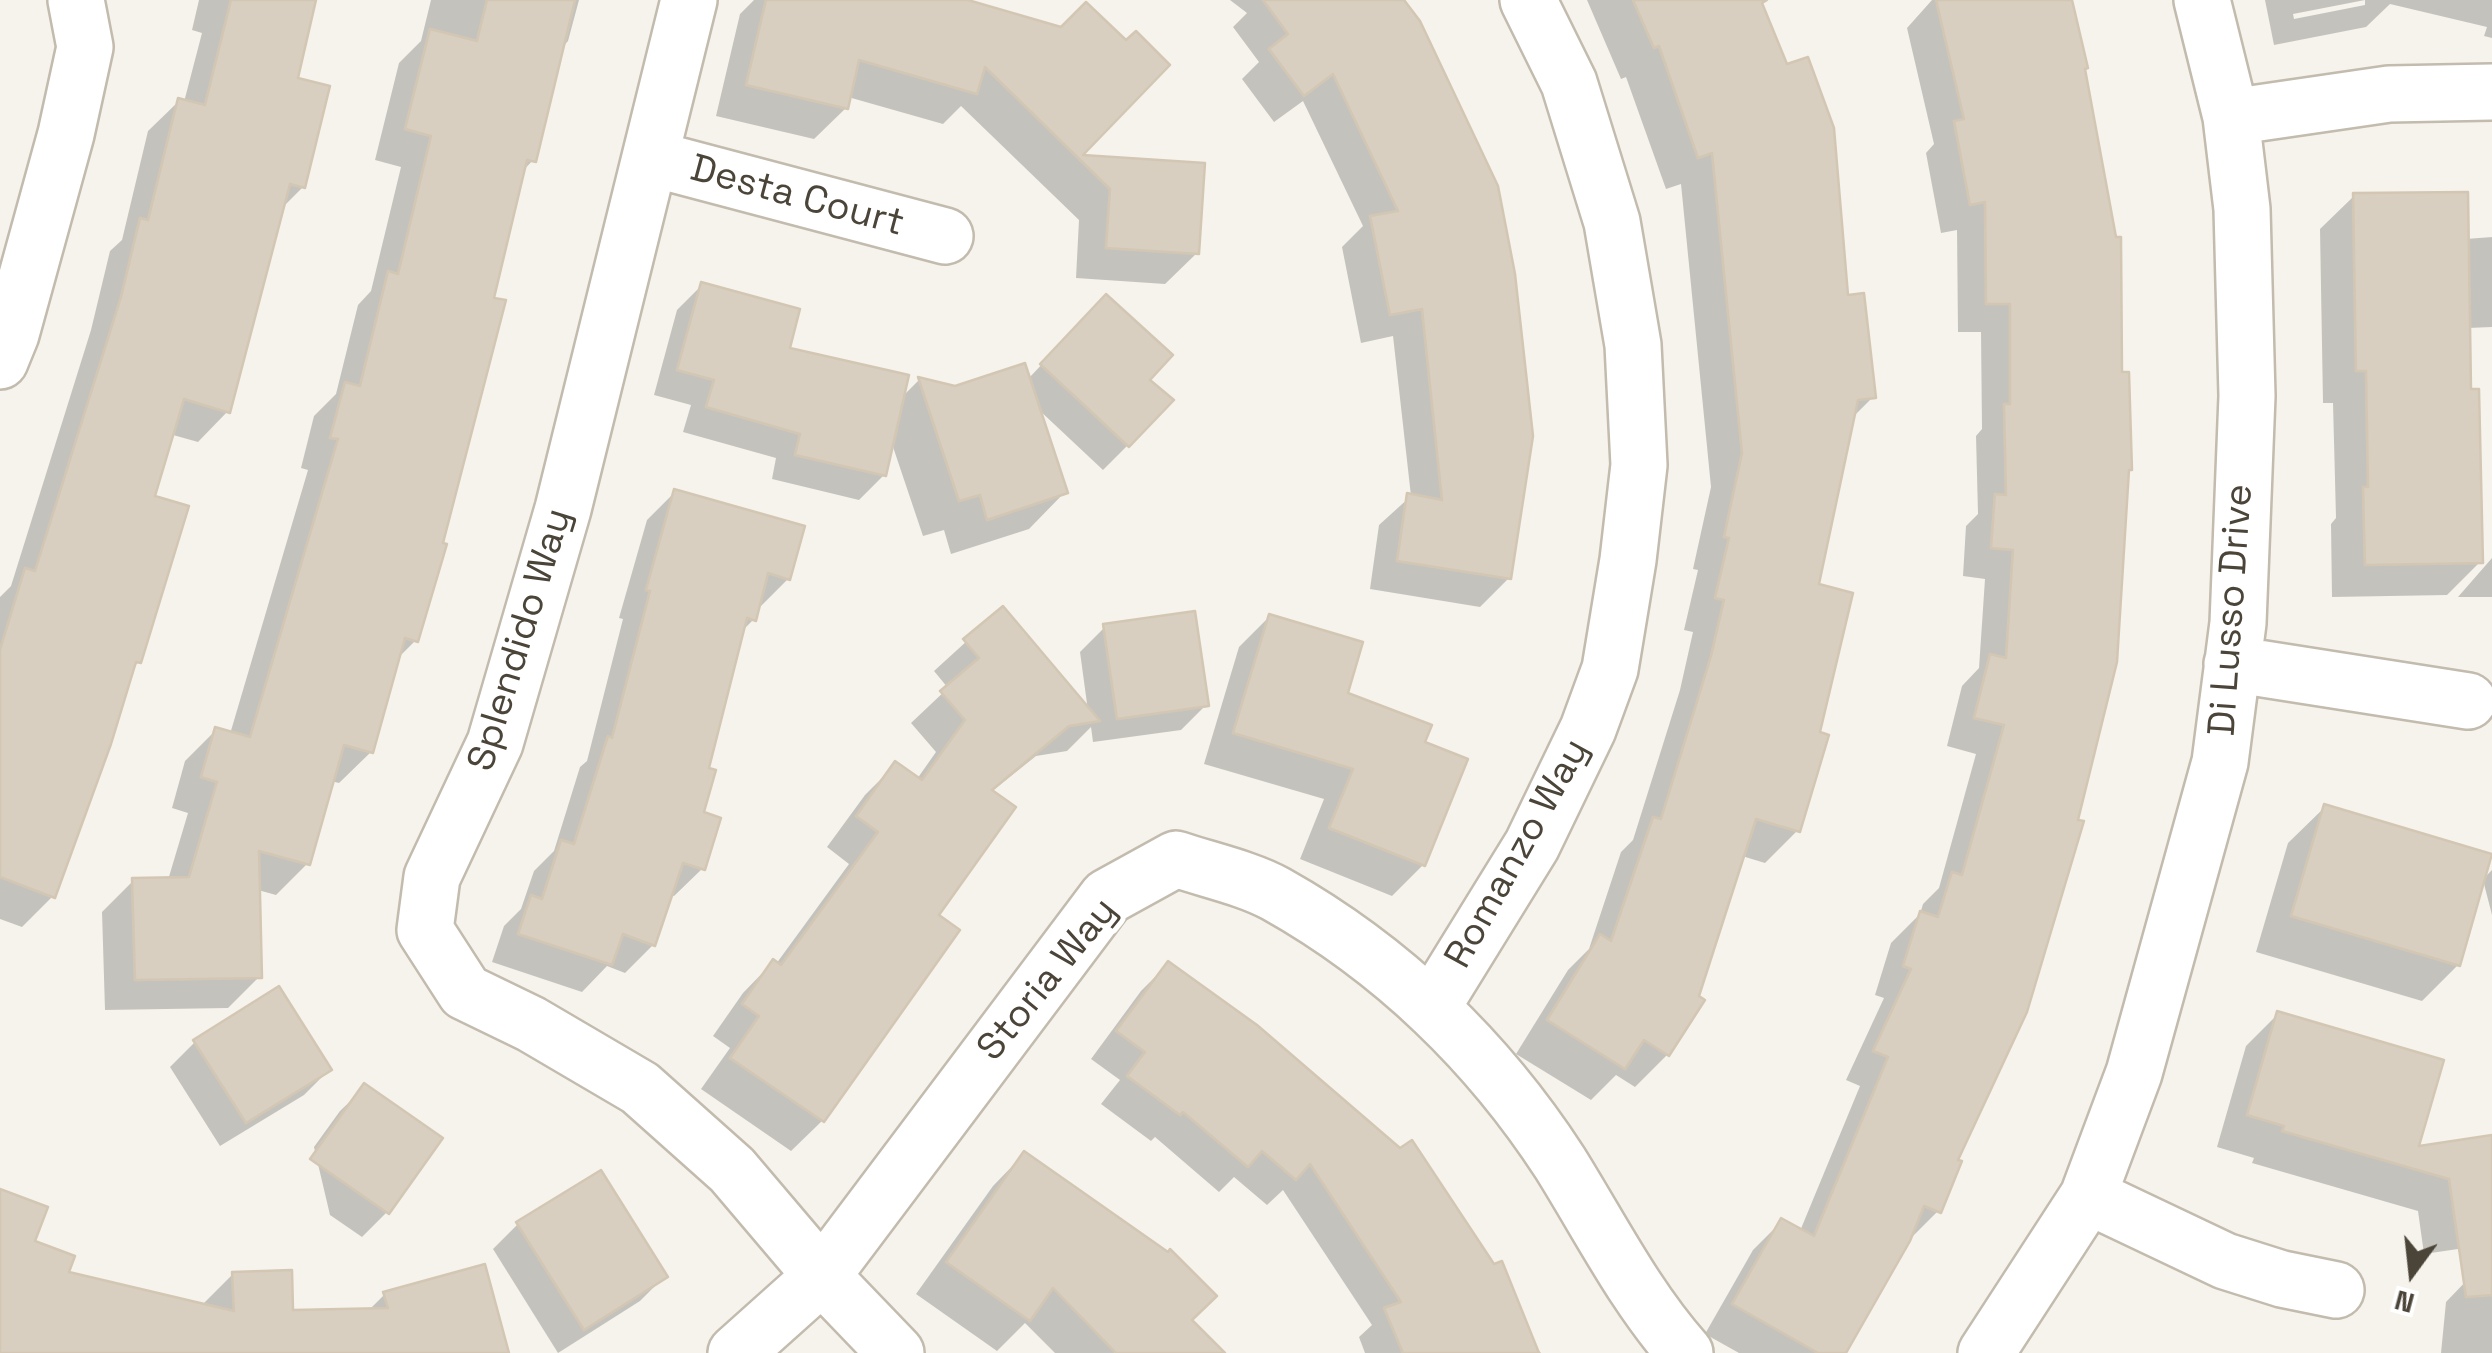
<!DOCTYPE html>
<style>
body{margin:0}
#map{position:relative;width:2492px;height:1353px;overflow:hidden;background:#f6f3ec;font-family:"Space Grotesk",sans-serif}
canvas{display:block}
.north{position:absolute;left:2362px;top:1223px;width:100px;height:100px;-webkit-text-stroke:8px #fff;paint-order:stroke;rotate:195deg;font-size:28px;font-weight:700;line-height:40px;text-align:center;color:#4b4439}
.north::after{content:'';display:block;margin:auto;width:35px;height:45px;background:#4b4439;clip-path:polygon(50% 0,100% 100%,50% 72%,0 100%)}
</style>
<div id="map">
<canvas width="2492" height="1353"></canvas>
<div class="north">N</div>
</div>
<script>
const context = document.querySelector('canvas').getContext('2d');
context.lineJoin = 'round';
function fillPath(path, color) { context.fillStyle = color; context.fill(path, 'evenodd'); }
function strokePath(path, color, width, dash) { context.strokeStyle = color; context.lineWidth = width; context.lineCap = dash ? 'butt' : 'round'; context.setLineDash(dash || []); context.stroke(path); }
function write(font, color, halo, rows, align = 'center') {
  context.font = font + ' "Space Grotesk",sans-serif'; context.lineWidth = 10; context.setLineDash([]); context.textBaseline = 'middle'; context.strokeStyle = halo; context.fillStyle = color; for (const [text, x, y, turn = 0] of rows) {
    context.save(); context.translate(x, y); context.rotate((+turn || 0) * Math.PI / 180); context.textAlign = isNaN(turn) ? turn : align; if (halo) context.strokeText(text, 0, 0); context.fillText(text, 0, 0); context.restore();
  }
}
fillPath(new Path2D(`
 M199,0H313L295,79L303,187L281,209L228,411L198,442L173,435L152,497L139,662L131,669L53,896L22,927L0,919V597L11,586L91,330L110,251L122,240L148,131L179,101L184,102L202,33L192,30Z
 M431,0H579L568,41L561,49L533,160L521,173L440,545L416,640L396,660L371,752L339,783L331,781L307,864L276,895L258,890L259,977L228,1008L105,1010L102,912L133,881L168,880L188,813L172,808L185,761L216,730L230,734L308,470L301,468L314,416L336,394L358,305L371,291L401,167L375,160L399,63L421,41Z
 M754,0H965L1078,157L1197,253L1165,284L1076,278L1079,220L961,106L943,124L848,97L846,108L814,139L716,116L740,14Z
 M1230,0H1401L1509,578L1480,607L1370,589L1379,525L1411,496L1393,336L1361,343L1342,247L1363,226L1303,101L1274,122L1242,79L1259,62L1233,27L1247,13Z
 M1587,0H1760L1873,397L1851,419L1816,586L1797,831L1765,863L1742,856L1696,997L1701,1001L1667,1055L1635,1087L1616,1075L1591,1100L1516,1054L1568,970L1589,949L1621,852L1633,840L1680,690L1693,632L1684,630L1698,570L1693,569L1711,487L1681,184L1666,189L1626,77L1621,79Z
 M1932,0H2069L2082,70L2119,374L2127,472L1955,1161L1938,1211L1909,1240L1843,1353H1739L1705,1334L1753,1250L1782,1221L1800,1231L1860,1086L1846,1080L1884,998L1875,995L1891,943L1920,914L1923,904L1939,888L1976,754L1947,746L1962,686L1979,668L1985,579L1963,576L1966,526L1978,514L1976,436L1982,429L1981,332H1958L1957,230L1941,233L1926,153L1934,144L1907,28Z
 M2265,0H2492V38L2484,36L2487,27L2390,4L2366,27L2274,45ZM2365,0V5L2294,19L2293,14Z
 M2354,196L2466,239L2492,237V327L2468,328L2480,562L2447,595L2332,597L2331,524L2336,518L2333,403H2323L2320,229Z
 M702,285L787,349L902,397L919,380L955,389L1028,379L1082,322L1147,380L1128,445L1103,470L1038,409L1065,492L1029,529L951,554L944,530L923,536L891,441L884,475L859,500L772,479L776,458L683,432L691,405L654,395L677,310Z
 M675,492L788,579L760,607L757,606L753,620L740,633L706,769L700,814L703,868L674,896L670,895L653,945L625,973L607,966L582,992L492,962L504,926L521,909L534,871L554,851L580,767L587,761L623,619L619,618L647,520Z
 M2492,558V597H2458Z
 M1002,609L1088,711L1080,652L1105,627L1206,705L1181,730L1093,742L1091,727L1067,751L1036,756L991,792L936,915L957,930L822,1121L791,1151L701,1089L730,1048L713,1036L743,993L773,962L776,964L849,864L827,847L865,795L896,764L917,779L936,752L911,723L948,688L934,671Z
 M1269,617L1345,694L1422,743L1423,865L1392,896L1300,859L1324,799L1204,764L1239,647Z
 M2325,807L2483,879L2492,870V915L2483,880L2458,965L2422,1001L2256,952L2288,843Z
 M1168,964L1532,1342L1541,1353H1365L1359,1337L1372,1325L1283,1190L1267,1205L1234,1177L1219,1192L1155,1137L1151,1141L1101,1104L1120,1080L1091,1059L1141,991Z
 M2278,1014L2416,1149L2492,1138V1244L2424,1254L2418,1211L2252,1163L2254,1158L2217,1147L2246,1046Z
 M195,1042L329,1070L304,1095L220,1146L170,1067Z
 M365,1087L387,1212L362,1237L330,1215L314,1147L340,1111Z
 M1024,1154L1189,1320L1188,1353H1055L1025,1323L997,1351L916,1294L993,1186Z
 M0,1192L31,1242L66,1274L201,1306L233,1274L291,1313L332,1308L333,1353H0Z
 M518,1224L665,1276L640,1301L558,1353L493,1249Z
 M2471,1276L2492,1279V1353H2441L2446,1302Z
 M385,1294L505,1353H369L360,1319Z`), '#0003');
const building = new Path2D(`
 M231,0H316L298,78L330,86L305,188L290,184L230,413L184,399L155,496L189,506L141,663L136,662L111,744L55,898L0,877V650L25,568L35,571L121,297L140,218L148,220L178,98L205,105Z
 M487,0H575L536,162L527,160L494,298L506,300L443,543L447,544L418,642L405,638L373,753L344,745L310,865L259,851L262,978L135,980L132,878L189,877L217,782L201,777L215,727L250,737L338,439L330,438L345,382L360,386L388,271L398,274L431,136L405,129L430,29L477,41Z
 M766,0H968L1061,27L1086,2L1126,40L1136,31L1170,65L1083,155L1205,163L1199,254L1106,248L1110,189L985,67L977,94L859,60L848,109L746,85Z
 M1263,0H1404L1420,21L1498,186L1515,274L1533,436L1511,579L1397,561L1407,493L1442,500L1422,309L1390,315L1370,216L1398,211L1333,74L1304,96L1269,49L1288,34Z
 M1633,0H1767L1762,3L1787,64L1808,57L1834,128L1848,295L1864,293L1876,398L1858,400L1819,584L1853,593L1820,732L1829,735L1800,832L1756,819L1699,996L1705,1000L1669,1056L1644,1040L1625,1069L1547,1020L1600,934L1611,941L1653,817L1661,819L1711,656L1724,600L1715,598L1729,538L1724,537L1742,453L1712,153L1698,158L1659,46L1654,48Z
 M1936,0H2072L2088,68L2085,69L2116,237H2121L2122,372H2129L2132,470H2129L2117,662L2078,820L2084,821L2027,1012L1958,1160L1962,1161L1941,1213L1924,1206L1910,1241L1846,1353H1818L1732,1304L1781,1218L1814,1236L1888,1057L1873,1051L1911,969L1903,966L1920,911L1938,917L1952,872L1962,875L2004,725L1974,718L1990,654L2006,658L2013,550L1991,548L1995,494L2006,495L2004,404H2010V304H1986L1985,202L1970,205L1954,121L1964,119Z
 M2468,192L2471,389H2479L2483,563L2365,565L2363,487H2368L2366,371H2356L2353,193Z
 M701,282L800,309L790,348L909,375L886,476L795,455L800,434L706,407L714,380L677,370Z
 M1106,294L1173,355L1150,380L1174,400L1129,447L1040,364Z
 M1025,363L1068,493L987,520L980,495L959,501L918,377L955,386Z
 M674,489L805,526L790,580L768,573L756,621L747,618L709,768L716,770L704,812L721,818L705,870L683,863L655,946L623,934L612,965L518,934L531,895L542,899L561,840L574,844L608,736L612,738L650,591L646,590Z
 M1003,606L1100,721L1069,726L992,790L1016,807L939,915L960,930L824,1122L730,1058L759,1016L742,1004L773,959L781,965L878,832L856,816L895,761L922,780L965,720L940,691L979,658L963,639Z
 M1195,611L1209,706L1117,719L1103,624Z
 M1269,614L1363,642L1348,693L1432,725L1425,742L1468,759L1425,866L1329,828L1353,769L1233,733Z
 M2324,804L2492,854L2460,966L2291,916Z
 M1168,961L1257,1025L1400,1148L1412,1140L1494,1264L1502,1261L1539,1353H1403L1384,1308L1401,1302L1310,1164L1296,1180L1262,1151L1248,1167L1183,1112L1180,1115L1127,1076L1145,1052L1116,1031Z
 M279,986L332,1070L246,1123L193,1040Z
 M2277,1011L2444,1060L2419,1146L2492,1135V1295L2466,1297L2449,1179L2282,1131L2284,1126L2247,1115Z
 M364,1083L443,1138L389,1214L310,1159Z
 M1024,1151L1168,1252L1170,1249L1217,1296L1192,1320L1225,1353H1116L1053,1288L1030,1321L946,1262Z
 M601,1170L668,1277L584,1330L516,1222Z
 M0,1189L48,1207L35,1241L75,1256L69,1272L234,1311L232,1272L292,1270L293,1310L388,1308L383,1292L485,1264L509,1353H0Z`);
fillPath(building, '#d8cfc1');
strokePath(building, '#d3c7b4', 2.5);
const minor = new Path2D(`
 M689,0L563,509L495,743L432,877L425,930L465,992L531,1024L640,1088L732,1170L822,1276L896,1353
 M2231,117L2389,94L2492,92
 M650,158L945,236
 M0,361L11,334L66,134L85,47L76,0
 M2232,664L2468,701
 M1432,1007L1532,845L1588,729L1610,669L1628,560L1639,465L1633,345L1612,222L1569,83L1528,0
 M2088,1196L2225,1261L2282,1279L2336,1290
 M736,1353L822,1276L1107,897L1176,859C1208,870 1247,878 1276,894C1392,959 1488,1052 1560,1163C1600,1227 1635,1297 1685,1353
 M1986,1353L2088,1196L2134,1073L2220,762L2238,623L2247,396L2242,209L2231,117L2202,0`);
strokePath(minor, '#c2bbae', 60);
strokePath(minor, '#fff', 55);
write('38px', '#4b4439', '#fff', [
 ["Desta Court",797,197,15],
 ["Di Lusso Drive",2232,610,-86],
 ["Splendido Way",521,640,-73],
 ["Romanzo Way",1518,854,-61],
 ["Storia Way",1048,980,-51]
]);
</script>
